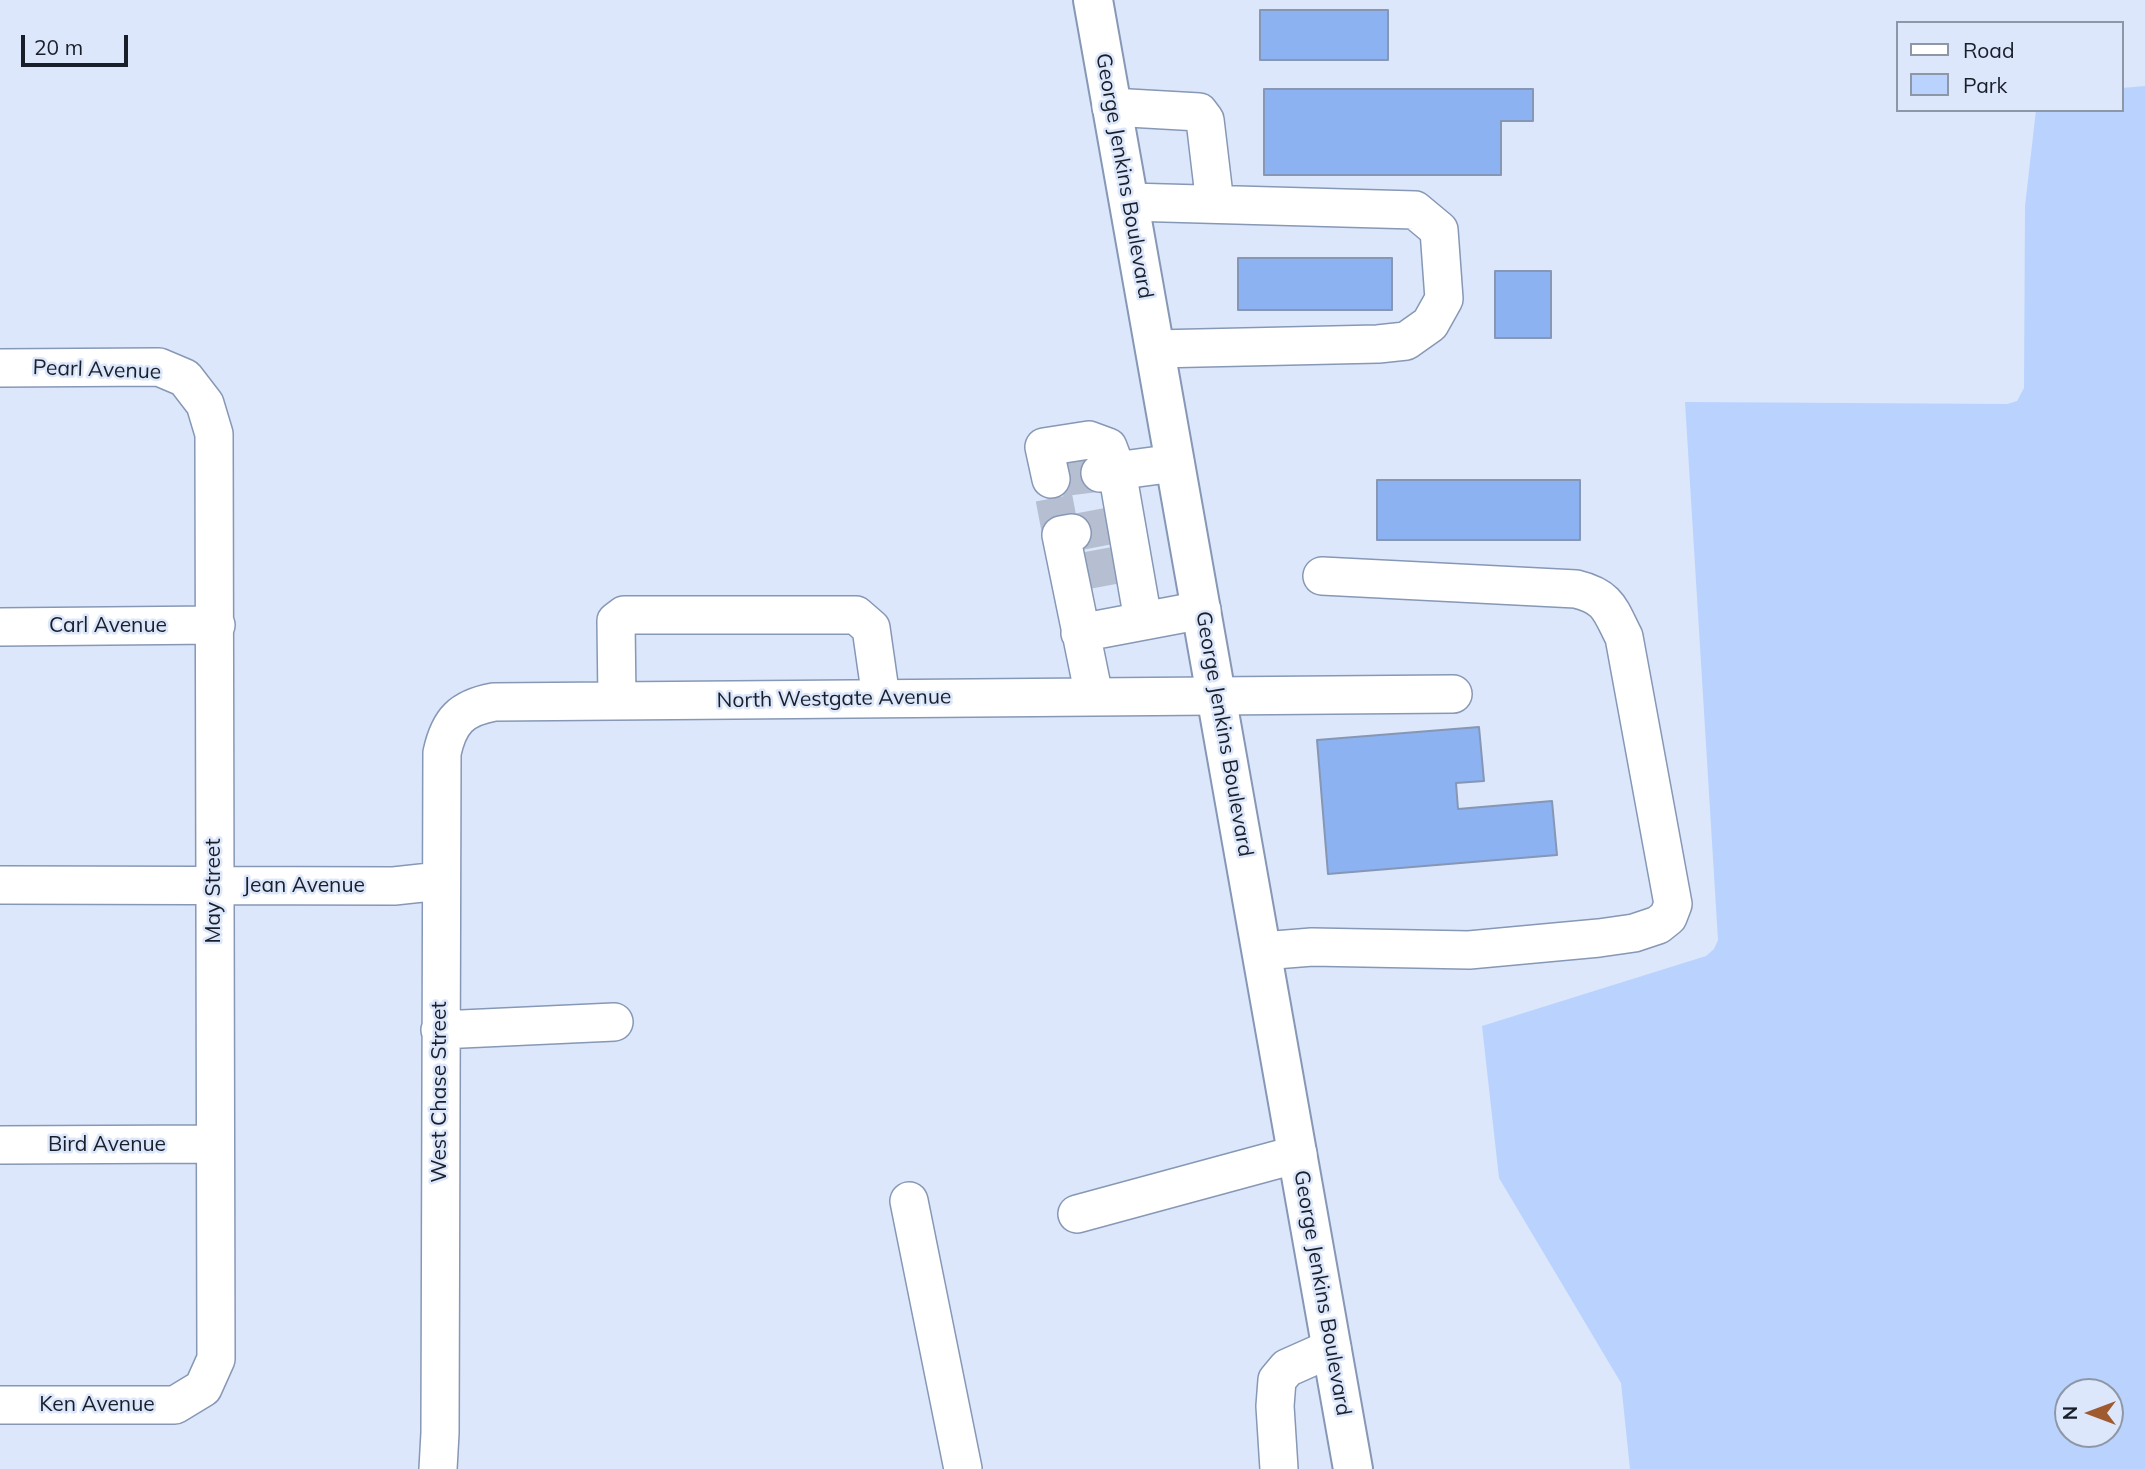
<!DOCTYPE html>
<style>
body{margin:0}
#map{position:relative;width:2145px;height:1469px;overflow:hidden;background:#dce7fb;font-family:Mulish,sans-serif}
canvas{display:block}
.legend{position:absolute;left:1896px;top:21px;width:228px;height:91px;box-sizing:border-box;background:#dce7fb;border:2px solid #8e97a7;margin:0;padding:9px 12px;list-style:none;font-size:21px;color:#181e2a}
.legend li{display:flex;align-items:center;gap:14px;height:35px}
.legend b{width:35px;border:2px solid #8e97a7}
.north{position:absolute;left:2054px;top:1378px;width:70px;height:70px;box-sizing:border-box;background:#dce7fb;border:2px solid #8e97a7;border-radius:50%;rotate:270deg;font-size:19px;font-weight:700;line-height:28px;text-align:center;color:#181e2a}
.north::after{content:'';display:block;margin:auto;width:24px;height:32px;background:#a05a2f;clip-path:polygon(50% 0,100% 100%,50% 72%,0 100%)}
.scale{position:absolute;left:21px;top:35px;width:107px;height:32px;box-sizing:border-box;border:4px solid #181e2a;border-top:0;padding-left:9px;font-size:21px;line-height:24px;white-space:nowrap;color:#181e2a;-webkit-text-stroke:5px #dce7fb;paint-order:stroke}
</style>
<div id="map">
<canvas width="2145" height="1469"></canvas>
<ul class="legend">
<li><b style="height:9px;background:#fff"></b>Road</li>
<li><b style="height:19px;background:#b9d3fe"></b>Park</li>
</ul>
<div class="north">N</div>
<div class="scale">20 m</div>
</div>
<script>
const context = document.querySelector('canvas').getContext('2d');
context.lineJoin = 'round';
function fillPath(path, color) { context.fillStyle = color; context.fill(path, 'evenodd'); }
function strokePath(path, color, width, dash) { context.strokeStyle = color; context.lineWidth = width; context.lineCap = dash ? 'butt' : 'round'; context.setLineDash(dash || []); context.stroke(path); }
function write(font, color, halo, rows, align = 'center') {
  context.font = font + ' Mulish,sans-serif'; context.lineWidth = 5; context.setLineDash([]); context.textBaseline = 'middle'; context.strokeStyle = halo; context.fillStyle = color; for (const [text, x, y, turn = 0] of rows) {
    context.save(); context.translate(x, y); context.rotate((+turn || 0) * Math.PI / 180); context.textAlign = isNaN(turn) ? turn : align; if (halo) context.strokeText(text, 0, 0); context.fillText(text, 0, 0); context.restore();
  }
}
fillPath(new Path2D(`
 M2145,86V1469H1630L1621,1383L1499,1178L1482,1026L1706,956L1714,949L1718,940L1685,402L2007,404L2017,401L2024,388L2025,206L2036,110H2122V88ZM2068,1392H2110V1434H2068Z`), '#b9d3fe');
const building = new Path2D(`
 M1260,10H1388V60H1260Z
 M1264,89H1533V121H1501V175H1264Z
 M1238,258H1392V310H1238Z
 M1495,271H1551V338H1495Z
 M1377,480H1580V540H1377Z
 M1479,727L1484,781L1456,783L1458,809L1552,801L1557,855L1328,874L1317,740Z`);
fillPath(building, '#8db2f1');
strokePath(building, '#8597b4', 2);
strokePath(new Path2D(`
 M1061,478L1100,473
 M1054,498L1061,535
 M1072,533L1109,526
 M1079,572L1117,565`), '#b5bfd1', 37, [37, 18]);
const minor = new Path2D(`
 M1111,107L1199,112L1205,120L1215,204
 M1129,202L1415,210L1439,230L1444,299L1430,324L1406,341L1378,344L1155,349
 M0,368L159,367L185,378L205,404L214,434L216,1359L203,1388L175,1405H0
 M1100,473L1175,463
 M1051,479L1044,447L1089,440L1108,447L1117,471L1143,620
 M1072,533L1061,535L1094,696
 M0,627L216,625
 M1080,633L1202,610
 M617,701L616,621L624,615H856L871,628L881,698
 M0,885L394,886L440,881
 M1262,951L1312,947L1469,950L1599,938L1634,933L1658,925L1668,917L1673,904L1624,637C1610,610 1609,597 1576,589L1322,576
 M440,1030L614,1022
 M0,1145L214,1144
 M909,1201L963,1469
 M1077,1214L1298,1154
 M438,1469L440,1433L442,753C449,721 461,708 494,702L1453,694
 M1279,1469L1275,1406L1277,1380L1287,1368L1332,1348`);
const major = new Path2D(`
 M1093,0L1353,1469`);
strokePath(minor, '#8698b5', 40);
strokePath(major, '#8698b5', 42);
strokePath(minor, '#fff', 37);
strokePath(major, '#fff', 38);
write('21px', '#181e2a', '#dce7fb', [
 ["George Jenkins Boulevard",1124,176,80],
 ["Pearl Avenue",97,370,2],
 ["Carl Avenue",108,626],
 ["North Westgate Avenue",834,699,-1],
 ["George Jenkins Boulevard",1224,734,80],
 ["Jean Avenue",304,886],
 ["May Street",214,891,-90],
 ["West Chase Street",440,1092,-90],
 ["Bird Avenue",107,1145],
 ["George Jenkins Boulevard",1322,1293,80],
 ["Ken Avenue",97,1405]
]);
</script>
